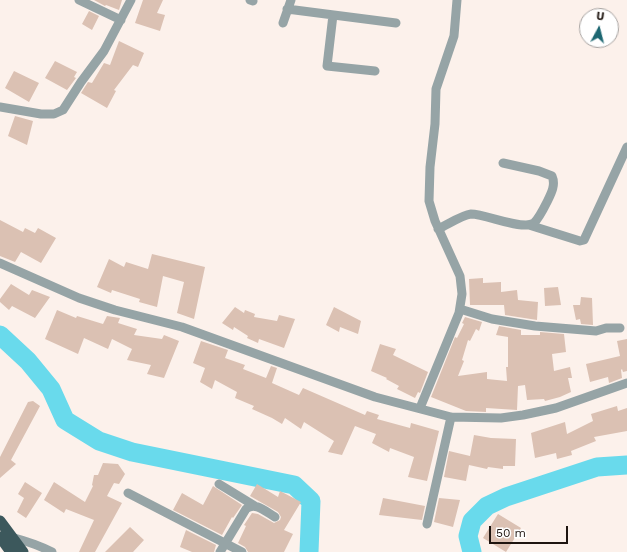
<!DOCTYPE html>
<style>
body{margin:0}
#map{position:relative;width:627px;height:552px;overflow:hidden;background:#fcf1eb;font-family:"Work Sans",sans-serif}
canvas{display:block}
.north{position:absolute;left:579px;top:8px;width:40px;height:40px;box-sizing:border-box;background:#fff;border:1px solid #a5a19f;border-radius:50%;rotate:7deg;font-size:11px;font-weight:700;line-height:16px;text-align:center;color:#1e1510}
.north::after{content:'';display:block;margin:auto;width:14px;height:18px;background:#1c6671;clip-path:polygon(50% 0,100% 100%,50% 72%,0 100%)}
.scale{position:absolute;left:489px;top:526px;width:79px;height:18px;box-sizing:border-box;border:2px solid #1e1510;border-top:0;padding-left:5px;font-size:12px;line-height:14px;white-space:nowrap;color:#1e1510;-webkit-text-stroke:3px #fff;paint-order:stroke}
</style>
<div id="map">
<canvas width="627" height="552"></canvas>
<div class="north">U</div>
<div class="scale">50 m</div>
</div>
<script>
const context = document.querySelector('canvas').getContext('2d');
context.lineJoin = 'round';
function strokePath(path, color, width, dash) { context.strokeStyle = color; context.lineWidth = width; context.lineCap = dash ? 'butt' : 'round'; context.setLineDash(dash || []); context.stroke(path); }
function fillPath(path, color) { context.fillStyle = color; context.fill(path, 'evenodd'); }
strokePath(new Path2D(`
 M0,335L28,361L51,389L65,420L99,441L132,452L294,485L311,501L309,552
 M472,552L468,536L472,521L487,506L506,497L597,467L627,465`), '#69daec', 19);
fillPath(new Path2D(`
 M94,0H122L119,10L106,5L105,6Z
 M143,0H163L157,13L165,15L160,31L135,23Z
 M89,11L99,16L92,30L82,24Z
 M119,41L144,53L138,67L133,65L114,90L116,91L107,108L81,93L88,82L92,83L104,63L110,65Z
 M55,61L77,72L74,77L76,78L67,90L45,78Z
 M14,71L39,83L29,102L5,88Z
 M15,116L33,121L27,145L8,136Z
 M0,220L23,232L25,228L35,233L38,228L56,238L41,263L21,252L15,262L0,256Z
 M152,254L205,267L194,319L177,313L184,282L163,276L157,307L139,302L140,299L112,290L111,293L97,287L109,259L124,267L126,262L148,269Z
 M483,278V283L501,282V292L517,290L518,300L538,302L537,320L505,315L504,305H470L469,279Z
 M11,284L29,295L32,290L50,297L35,318L12,306L9,310L0,302V299Z
 M558,287L561,305L545,306L544,288Z
 M581,297L592,298L593,325L581,324L580,319L576,320L573,305H580Z
 M235,307L244,313L245,310L255,314L254,317L277,321L279,315L295,319L284,348L259,339L258,343L247,338L248,336L234,327L233,330L222,323Z
 M334,307L361,321L358,334L340,327L339,332L326,325Z
 M57,310L76,318L77,316L103,324L107,316L120,318L118,323L137,329L134,335L162,339L164,335L179,341L164,378L147,374L151,365L127,360L132,349L112,339L108,349L84,338L78,354L45,339Z
 M465,317L482,322L479,331L476,329L470,341L468,340L462,360L464,361L458,376L487,372V379L507,381L506,367H508V337L496,335L499,326L521,330V335H540V332L564,334L566,352L552,354L554,371L570,367L572,378H568L571,392L560,397L545,401L544,399L527,400L525,385L518,386L517,410L486,408V412L466,411L431,397L455,337L457,338L464,324L462,323Z
 M627,339V371L623,372L622,369L621,370L622,378L609,383L608,377L590,382L586,364L620,356L617,341Z
 M201,341L228,350L225,358L245,365L243,369L266,378L271,366L277,368L272,383L299,395L303,388L365,415L367,411L379,415L377,419L410,428L411,423L439,431L427,481L408,477L414,457L390,448L389,452L372,443L376,434L355,426L342,455L328,452L334,441L304,422L301,429L285,418L282,424L272,418L252,409L254,406L235,398L237,392L215,380L212,389L200,382L205,368L193,363Z
 M380,344L396,349L393,355L428,372L420,393L418,392L415,398L397,389L399,386L386,379L387,378L371,371Z
 M33,401L40,406L11,460L16,464L0,478V457L28,402Z
 M617,406L618,411L627,408V431L594,437L596,441L571,451L572,455L557,459L556,453L535,458L531,433L565,422L567,434L593,421L591,414Z
 M474,435L491,438L516,439L515,466H503V469L488,467L487,469L469,465L466,481L444,477L449,451L470,456Z
 M103,463L118,464L125,474L119,484L114,483L107,496L122,503L95,552H79L94,520L66,509L64,513L44,500L54,482L85,502L93,486L92,485L94,475H98Z
 M25,482L42,493L26,518L17,512L24,498L18,494Z
 M257,484L278,497L280,491L301,502L284,530L293,534L284,552H248L245,547L238,543L246,526L244,525L252,513L258,514L274,523L280,520L281,517L278,512L250,496Z
 M213,486L242,505L233,518L232,517L222,535L173,510L182,493L203,505Z
 M383,498L425,506L422,520L379,515Z
 M439,498L460,500L453,527L434,522Z
 M498,514L521,528L506,552L483,538Z
 M130,527L144,540L133,552H105Z
 M186,530L216,545L214,552H192L180,547Z`), '#dbc1b3');
strokePath(new Path2D(`
 M79,0L121,20
 M250,0L253,1
 M287,9L396,23
 M333,15L327,66L375,71
 M283,23L291,0
 M0,107L41,114H54L63,110L81,82L104,51L131,0
 M529,225L580,241L584,240L627,147
 M438,229C447,225 462,215 471,214C486,214 523,231 534,223C539,218 544,208 547,202C551,194 556,185 552,176L539,171L503,163
 M0,263L79,298L115,310L182,327L375,397L451,417L501,418L523,415L556,408L627,383
 M460,309L492,319L535,326L596,331L606,328H620
 M420,408L459,313L462,294L460,276L435,221L429,201L430,167L435,124L436,89L454,36L457,0
 M219,484L255,506
 M128,493L242,552
 M427,524L451,417
 M9,539L11,537C26,541 39,545 52,552
 M220,552L246,509C255,501 266,512 275,517`), '#96a4a6', 9);
strokePath(new Path2D(`
 M0,521L23,552
 M0,537L11,552`), '#3c585c', 11);
</script>
